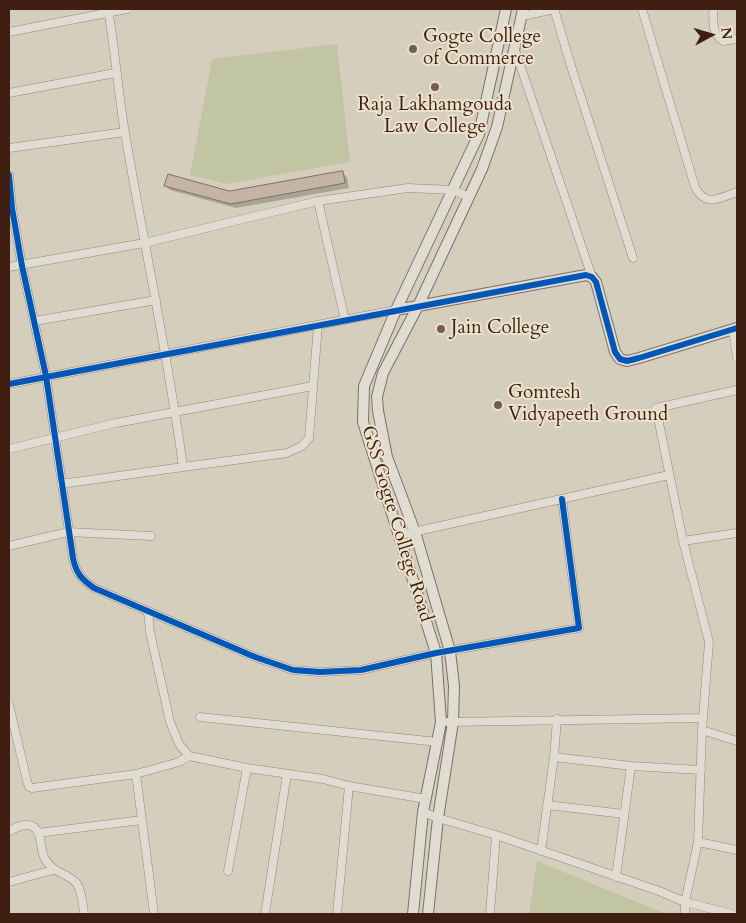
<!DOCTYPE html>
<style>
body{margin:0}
#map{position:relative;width:746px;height:923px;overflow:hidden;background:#d6cebc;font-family:Cardo,serif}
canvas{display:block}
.frame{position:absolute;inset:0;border:10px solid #3f1f12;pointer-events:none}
.north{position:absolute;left:686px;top:10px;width:50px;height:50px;-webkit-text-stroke:4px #ece2cc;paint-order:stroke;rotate:84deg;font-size:14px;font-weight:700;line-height:20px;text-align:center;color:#3f1f12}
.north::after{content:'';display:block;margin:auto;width:18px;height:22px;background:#3f1f12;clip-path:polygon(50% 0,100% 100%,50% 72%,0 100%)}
</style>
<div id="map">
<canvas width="746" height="923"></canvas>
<div class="frame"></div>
<div class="north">N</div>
</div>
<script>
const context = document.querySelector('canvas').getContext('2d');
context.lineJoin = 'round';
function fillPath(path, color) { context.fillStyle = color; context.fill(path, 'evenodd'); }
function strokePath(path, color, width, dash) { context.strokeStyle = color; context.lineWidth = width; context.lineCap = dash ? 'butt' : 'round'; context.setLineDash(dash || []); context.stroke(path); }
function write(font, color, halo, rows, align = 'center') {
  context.font = font + ' Cardo,serif'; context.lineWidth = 4; context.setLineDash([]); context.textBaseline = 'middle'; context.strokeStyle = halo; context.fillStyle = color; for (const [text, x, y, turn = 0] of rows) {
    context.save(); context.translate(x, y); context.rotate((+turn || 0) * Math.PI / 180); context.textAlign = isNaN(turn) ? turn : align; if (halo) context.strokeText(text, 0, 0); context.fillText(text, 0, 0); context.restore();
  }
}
fillPath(new Path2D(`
 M337,44L350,162L227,184L190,175L212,59Z
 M537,861L666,914H529Z`), '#c1c5a3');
fillPath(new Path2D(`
 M343,173L347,177L349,188L236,208L170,190L166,186L229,193Z`), '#0003');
const building = new Path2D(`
 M343,171L345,183L231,204L164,186L168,174L229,191Z`);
fillPath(building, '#c4b4a6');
strokePath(building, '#7b7167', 1);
const street = new Path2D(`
 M554,9L571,66L633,258
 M642,9L695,187C706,208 719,198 737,192
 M713,9C714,21 711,33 723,41L737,39
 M522,16L555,9
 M9,32L127,9
 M515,50L592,277
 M9,93L115,73
 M9,148L125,132
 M9,175L12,208L22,266L46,376L73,558C76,573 81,579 94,588L255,657L293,670L320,672L361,670L436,653L579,628L562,499
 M318,201L345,320
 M9,267L144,243L318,201L408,188L453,190L469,197
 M35,321L156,300
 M733,329L737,358
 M9,384L396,310
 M9,449L116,423L313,386
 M183,467L287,453L302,446L309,438L318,325
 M61,484L183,467C168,355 144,245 125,133C118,92 115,50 108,9
 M400,535L669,475
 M683,541L737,533
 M9,546L68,532L151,536
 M148,612L150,632L170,722L179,744L189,756L247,768L323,779L349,786L426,799
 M9,705L27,781L29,787L32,788L136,774L179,762L189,756
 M200,717L438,742
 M448,722L703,718
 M702,730L737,741
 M554,757L631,766L701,770
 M136,774L154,914
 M547,805L624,814
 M423,812L438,818L496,835L659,891L685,902L732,914
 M9,831C16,828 27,821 35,828C42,834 40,848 44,857C53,875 68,872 77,884C82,892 83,905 84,914
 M38,833L142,820
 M698,842L737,850
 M541,851L554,757L557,719
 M228,871L247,768
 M616,877L631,766
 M9,882L53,870
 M265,914L287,774
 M337,914L349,786
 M490,914L496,835
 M685,914V902L698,842L702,730L709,642L683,541L656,408L737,390`);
const secondary = new Path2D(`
 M396,310L586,275L592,277L596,282L615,352L620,359L627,361L639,358L737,328
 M413,914L423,812L441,722L436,653L363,422L364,386L396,310L479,134L506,9
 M428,914L438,818L453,722L454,686L450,651L415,532L387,457L378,411L377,397L383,373L418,306L482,169L497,127L523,9`);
strokePath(street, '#91887d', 9);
strokePath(secondary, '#7b7167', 12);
strokePath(street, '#e0dcd2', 8);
strokePath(secondary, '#e0dcd2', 10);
strokePath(new Path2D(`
 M9,175L12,208L22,266L46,376L73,558C76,573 81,579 94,588L255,657L293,670L320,672L361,670L436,653L579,628L562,499
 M9,384L586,275L592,277L596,282L615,352L620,359L627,361L639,358L737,328`), '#0057b8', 6);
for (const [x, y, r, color] of [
 [413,49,5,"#745c4e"],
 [435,87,5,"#745c4e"],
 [441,329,5,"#745c4e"],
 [498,405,5,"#745c4e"]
]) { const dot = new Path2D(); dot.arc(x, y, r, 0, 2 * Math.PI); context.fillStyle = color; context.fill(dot); strokePath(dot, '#ece2cc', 2); }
write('19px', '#3f1f12', '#ece2cc', [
 ["Gogte College",423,38],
 ["of Commerce",423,60],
 ["Raja Lakhamgouda",435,106,"center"],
 ["Law College",435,128,"center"],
 ["Jain College",451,329],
 ["Gomtesh",508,394],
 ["Vidyapeeth Ground",508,416]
], 'left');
write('19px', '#3f1f12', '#ece2cc', [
 ["GSS Gogte College Road",396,524,73]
]);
</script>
